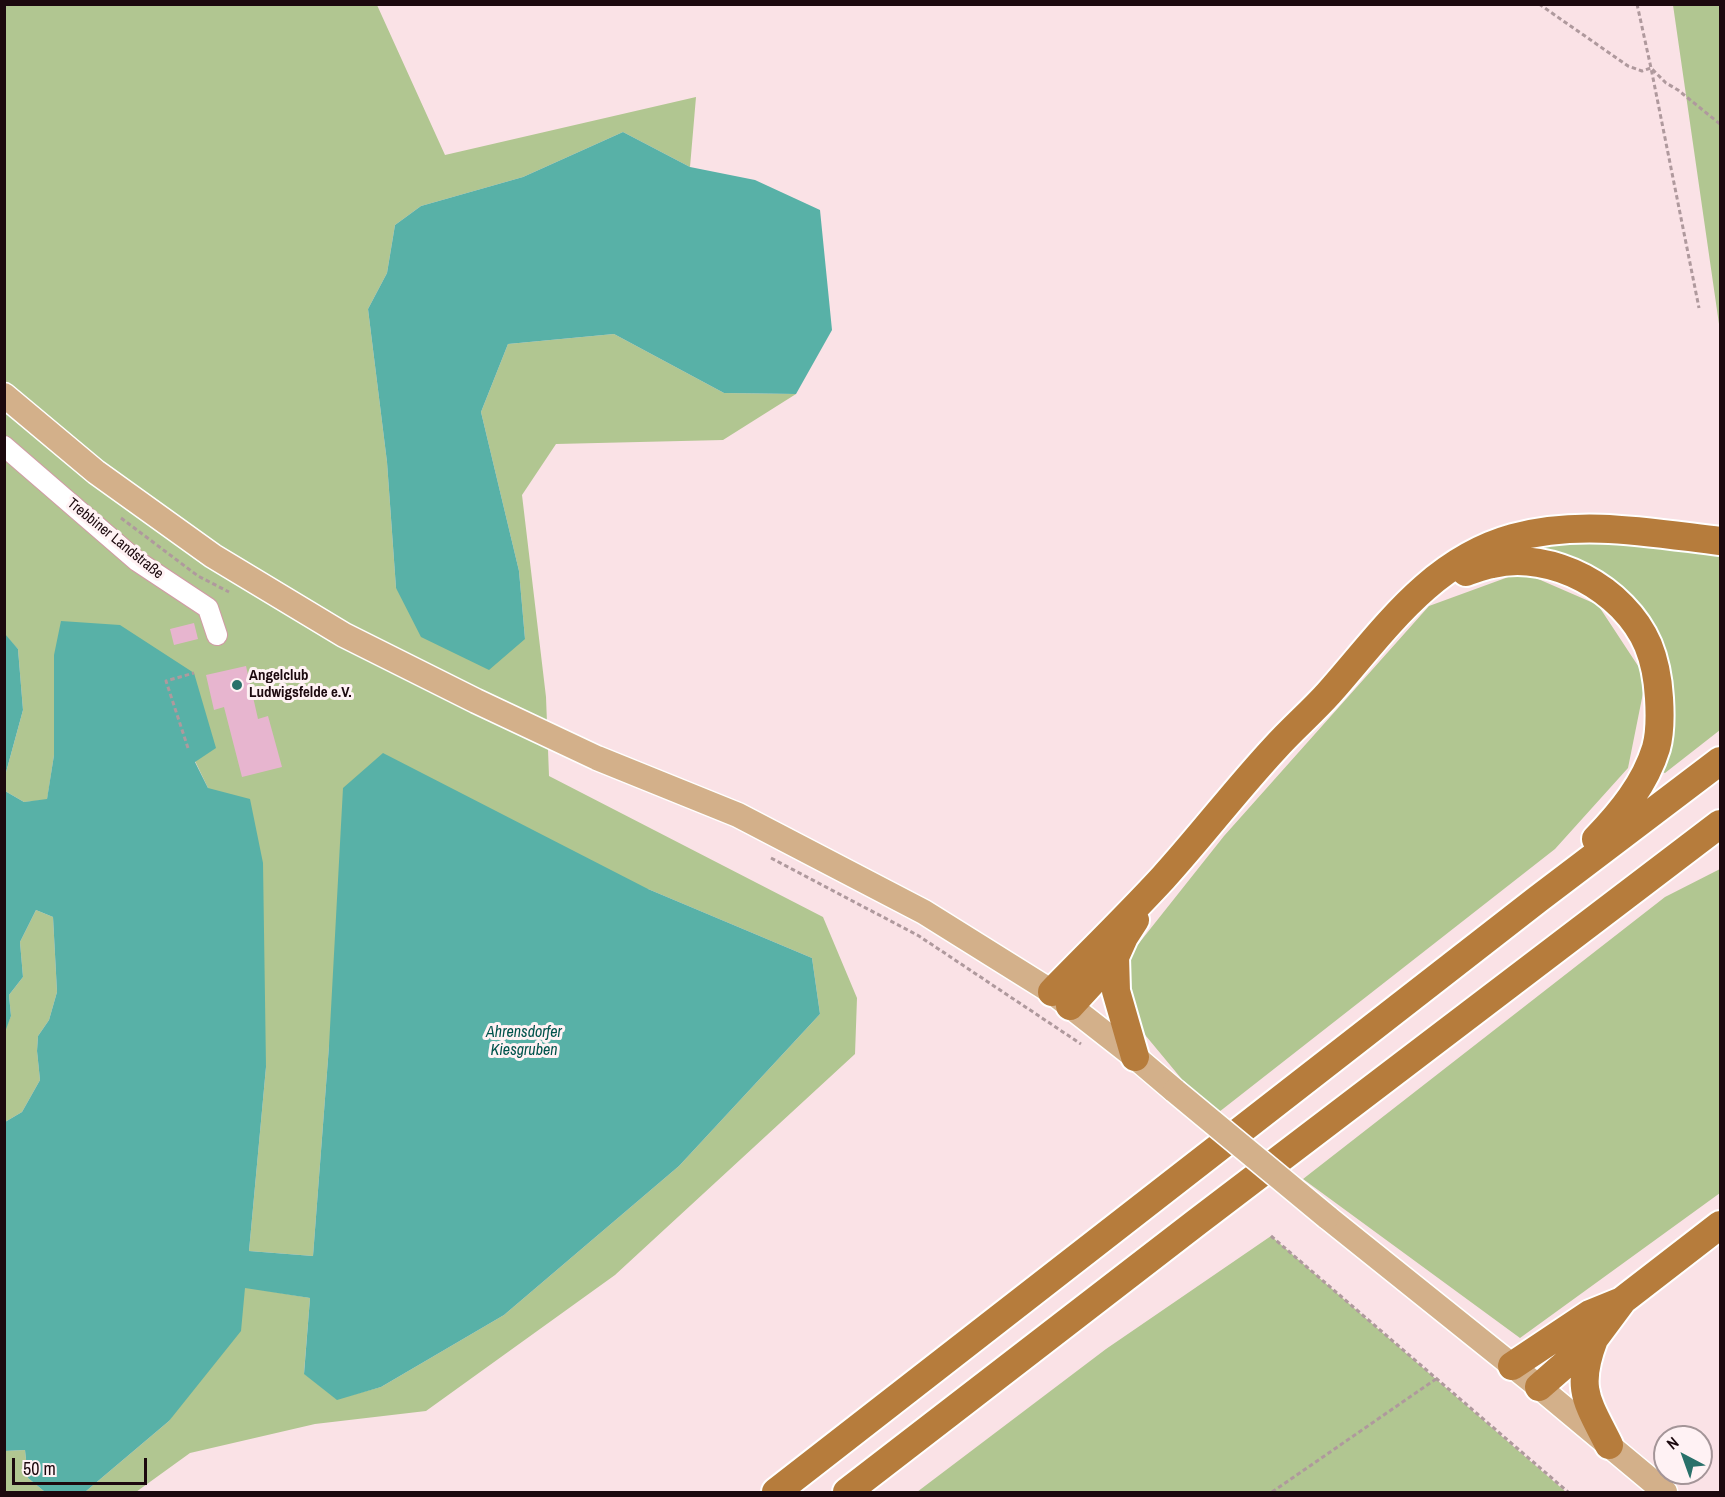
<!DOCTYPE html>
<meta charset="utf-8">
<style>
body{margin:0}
#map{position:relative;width:1725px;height:1497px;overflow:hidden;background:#fae2e6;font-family:"Archivo Narrow",sans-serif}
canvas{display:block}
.frame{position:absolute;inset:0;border:6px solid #1c090e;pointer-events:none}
.north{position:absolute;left:1653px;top:1425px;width:60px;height:60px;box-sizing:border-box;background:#fff2f4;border:2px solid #a49598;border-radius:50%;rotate:319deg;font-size:16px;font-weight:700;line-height:24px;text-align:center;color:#1c090e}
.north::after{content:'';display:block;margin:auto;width:21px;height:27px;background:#29716a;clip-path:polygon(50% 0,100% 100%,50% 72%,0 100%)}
.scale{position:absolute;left:12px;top:1458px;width:135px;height:27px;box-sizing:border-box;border:3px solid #1c090e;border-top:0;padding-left:8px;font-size:18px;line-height:21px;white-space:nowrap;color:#1c090e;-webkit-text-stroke:4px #fff2f4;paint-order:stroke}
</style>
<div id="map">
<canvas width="1725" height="1497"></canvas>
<div class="frame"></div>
<div class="north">N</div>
<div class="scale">50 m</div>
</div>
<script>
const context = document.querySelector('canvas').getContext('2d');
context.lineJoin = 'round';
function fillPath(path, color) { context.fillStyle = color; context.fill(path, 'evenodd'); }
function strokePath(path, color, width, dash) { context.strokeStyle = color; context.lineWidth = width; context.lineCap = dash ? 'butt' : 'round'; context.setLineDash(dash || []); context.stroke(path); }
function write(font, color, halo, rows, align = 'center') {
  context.font = font + ' "Archivo Narrow",sans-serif'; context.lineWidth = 6; context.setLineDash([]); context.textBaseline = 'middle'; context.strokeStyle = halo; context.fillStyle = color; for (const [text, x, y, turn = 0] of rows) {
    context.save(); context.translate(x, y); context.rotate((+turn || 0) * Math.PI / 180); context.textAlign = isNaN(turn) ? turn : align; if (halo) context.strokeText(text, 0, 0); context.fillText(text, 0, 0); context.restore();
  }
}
fillPath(new Path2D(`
 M5,5H377L445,155L696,97L690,167L623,132L523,177L421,206L395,225L387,273L368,309L387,462L396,588L525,639L519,571L481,412L508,344L614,334L724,393L796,394L723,440L556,444L522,495L546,697L549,776L823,917L857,998L855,1054L615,1275L426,1411L315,1424L190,1453L136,1492H85L169,1421L245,1287L310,1298L304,1373L337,1399L381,1387L504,1315L679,1166L820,1014L812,958L648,889L329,1046L313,1256L249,1251L266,1067L208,788L195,761L54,655V755L47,800L24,802L5,791V776L23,710L18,649L4,634Z
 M1673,5H1720V331Z
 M1554,537L1720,549V730L1665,773L1662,772L1653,637L1521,550Z
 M1522,572L1598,605L1646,678L1628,768L1555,849L1219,1112L1185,1083L1136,1024L1124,962L1224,836L1429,606Z
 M1720,869V1193L1520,1338L1303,1179L1665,897Z
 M36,910L53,917L57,992L49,1020L38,1036L37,1051L40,1080L22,1112L5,1122L4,1032L11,1016L9,995L23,977L20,942Z
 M1271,1236L1566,1492H917L1106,1349Z
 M25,1450L28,1478L45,1492H5L4,1451Z`), '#b1c691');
fillPath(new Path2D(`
 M623,132L690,167L755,180L820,210L832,330L796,394L724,393L614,334L508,344L481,412L519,571L525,639L489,670L421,637L396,588L387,462L368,309L387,273L395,225L421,206L523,177Z
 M61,621L120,625L194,673L216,748L195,762L208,788L250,799L263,863L266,1067L249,1251L313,1256L329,1046L343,788L383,753L648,889L812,958L820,1014L679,1166L504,1315L381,1387L337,1400L304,1374L310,1298L245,1288L241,1331L169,1421L85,1492H45L28,1478L25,1450L4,1451L5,1122L22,1112L40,1080L37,1051L38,1036L49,1020L57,992L53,917L36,910L20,942L23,977L9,995L11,1016L5,1032V791L24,802L47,799L54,755V655Z
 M5,634L18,649L23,710L5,776Z`), '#58b1a7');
fillPath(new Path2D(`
 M194,623L198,639L174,645L170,629Z
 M246,666L258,719L268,716L282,767L242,777L224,707L214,710L206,675Z`), '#e7b5cf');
const minor = new Path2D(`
 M4,446L137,561L208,608L217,635`);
const major = new Path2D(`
 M4,395L96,472L213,556L344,635L476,701L597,758L738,815L924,912L1052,992L1135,1057L1175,1091
 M1327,1217L1539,1387L1665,1492`);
const highway = new Path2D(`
 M1466,572C1475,569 1484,565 1492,564C1552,550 1624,589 1648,645C1655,662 1658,680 1659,698C1660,714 1660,734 1656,748C1645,784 1621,813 1596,839
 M1115,957L1116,991L1135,1057
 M1052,992C1089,954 1127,917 1163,878C1201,836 1236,790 1275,748C1292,729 1312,712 1329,693C1383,632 1430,561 1513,538C1581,519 1652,533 1720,541
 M1070,1006L1115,957L1124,937L1135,920
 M1594,1339C1575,1389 1587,1401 1609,1445
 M1512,1366L1590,1314L1622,1301
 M1539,1387L1594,1339L1623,1300L1720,1225
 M776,1492L1538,899L1720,761
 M847,1492L1197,1222L1720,824`);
strokePath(minor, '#d19aa5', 22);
strokePath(major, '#fff', 27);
strokePath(highway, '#fff', 32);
strokePath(new Path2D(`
 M1539,4L1628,66L1642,71L1651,68L1699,308
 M1637,4L1651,68L1666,83L1678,90L1720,124
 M121,518L198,576L229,592
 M188,748L166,681L194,673
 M771,858L919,936L1081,1044
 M1271,1236L1568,1492
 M1272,1492L1436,1379`), '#af999d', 3, [4.5, 3]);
strokePath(minor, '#fff', 20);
strokePath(major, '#d3b08a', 24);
strokePath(highway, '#b67c3c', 28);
const majorBridge = new Path2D(`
 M1175,1091L1327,1217`);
strokePath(majorBridge, '#fff', 27, []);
strokePath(majorBridge, '#d3b08a', 24);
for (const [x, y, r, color] of [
 [237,685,6,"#29716a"]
]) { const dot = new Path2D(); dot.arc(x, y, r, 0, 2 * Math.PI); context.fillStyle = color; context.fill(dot); strokePath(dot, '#fff2f4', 2); }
write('15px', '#1c090e', '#fff2f4', [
 ["Trebbiner Landstraße",115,539,39]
]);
write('bold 15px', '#1c090e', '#fff2f4', [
 ["Angelclub",249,676],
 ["Ludwigsfelde e.V.",249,693]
], 'left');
write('italic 16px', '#00534c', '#fff2f4', [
 ["Ahrensdorfer",524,1033],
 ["Kiesgruben",524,1051]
]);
</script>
